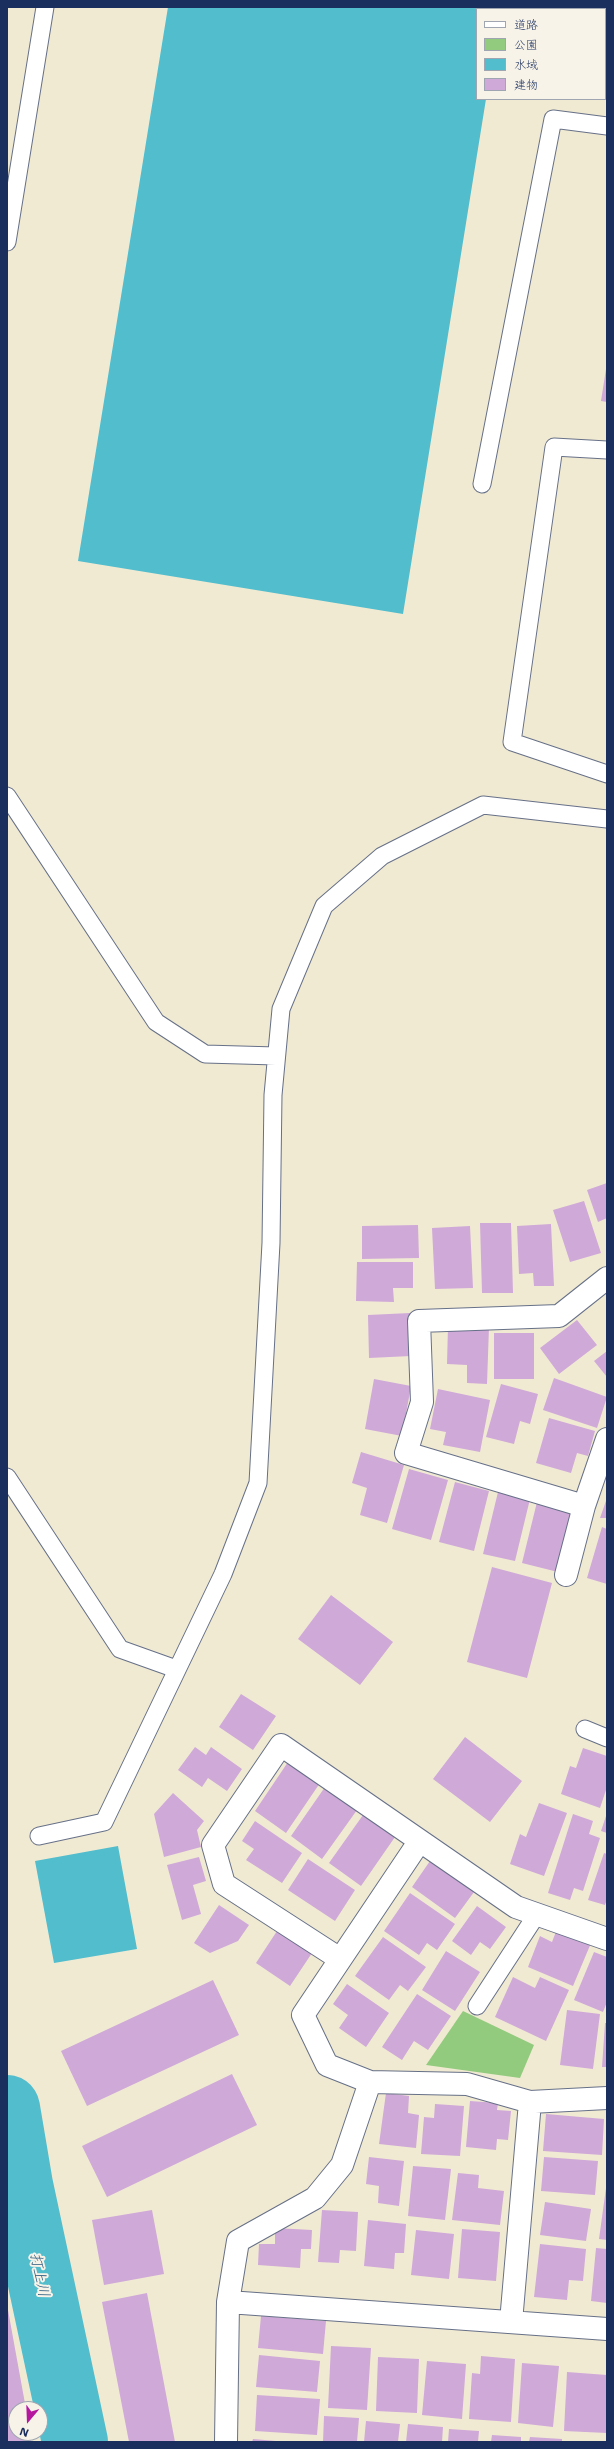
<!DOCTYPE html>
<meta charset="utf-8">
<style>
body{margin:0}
#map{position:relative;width:614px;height:2449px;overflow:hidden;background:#f1ead3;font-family:"Shantell Sans","Klee One",sans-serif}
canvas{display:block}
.frame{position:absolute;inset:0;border:8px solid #1b2f5e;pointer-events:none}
.legend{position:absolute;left:476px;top:8px;width:130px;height:92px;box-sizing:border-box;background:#f7f3e8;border:1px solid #9fa5b1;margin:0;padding:5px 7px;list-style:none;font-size:12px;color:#1b2f5e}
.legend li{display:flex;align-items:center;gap:8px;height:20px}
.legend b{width:20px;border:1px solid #9fa5b1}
.north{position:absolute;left:8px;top:2401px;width:40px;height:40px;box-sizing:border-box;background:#f7f3e8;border:1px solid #9fa5b1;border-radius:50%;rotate:199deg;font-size:11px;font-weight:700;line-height:16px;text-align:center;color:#1b2f5e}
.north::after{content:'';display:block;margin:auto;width:14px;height:18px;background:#b5179e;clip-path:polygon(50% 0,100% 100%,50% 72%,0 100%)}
</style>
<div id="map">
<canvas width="614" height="2449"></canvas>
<div class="frame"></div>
<ul class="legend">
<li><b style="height:5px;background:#fff"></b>道路</li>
<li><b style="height:11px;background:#92cb7e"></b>公園</li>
<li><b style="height:11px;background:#51bdcd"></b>水域</li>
<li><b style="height:11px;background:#cfa9d8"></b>建物</li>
</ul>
<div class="north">N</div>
</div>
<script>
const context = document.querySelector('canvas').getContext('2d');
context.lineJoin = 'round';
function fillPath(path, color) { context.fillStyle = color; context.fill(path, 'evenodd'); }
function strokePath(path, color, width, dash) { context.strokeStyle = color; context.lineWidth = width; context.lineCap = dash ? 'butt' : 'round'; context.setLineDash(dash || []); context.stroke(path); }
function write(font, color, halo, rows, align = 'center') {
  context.font = font + ' "Shantell Sans","Klee One",sans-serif'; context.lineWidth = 4; context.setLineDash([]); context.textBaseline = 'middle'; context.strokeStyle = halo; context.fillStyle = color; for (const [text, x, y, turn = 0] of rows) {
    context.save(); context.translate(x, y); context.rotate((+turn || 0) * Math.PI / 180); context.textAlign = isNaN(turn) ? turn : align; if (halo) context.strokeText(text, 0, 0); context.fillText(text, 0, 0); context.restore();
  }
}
fillPath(new Path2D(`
 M463,2011L534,2045L520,2078L426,2065Z`), '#92cb7e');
fillPath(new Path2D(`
 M168,7H501V9H477V99H486L403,614L78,561Z
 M118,1846L137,1949L54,1963L35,1861Z`), '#51bdcd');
strokePath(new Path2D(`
 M7,2108L20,2185L75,2442`), '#51bdcd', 66);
fillPath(new Path2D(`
 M545,7H577V9H545Z
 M606,369H607V402L601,401Z
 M607,1183V1218L598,1222L587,1190Z
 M584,1201L601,1253L570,1262L553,1210Z
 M480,1223H511L513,1293H482Z
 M551,1224L554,1286H534L533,1273L519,1274L517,1226Z
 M418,1225L419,1258L362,1259V1226Z
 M470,1226L473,1288L435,1289L432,1228Z
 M357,1262H413V1288H393L394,1302L356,1301Z
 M410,1313L411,1356L369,1358L368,1315Z
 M577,1320L597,1345L559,1374L540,1348Z
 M448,1326L489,1327L487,1384L467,1383V1365L447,1364Z
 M494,1333H534V1379H494Z
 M607,1351V1377L594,1361Z
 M554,1378L607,1397L597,1428L543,1410Z
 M374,1379L411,1386L402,1436L365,1429Z
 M501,1384L538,1394L530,1424L520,1421L514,1444L486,1437Z
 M438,1389L490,1400L480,1452L443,1445L446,1432L430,1429Z
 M549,1418L595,1431L588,1456L577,1453L571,1473L536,1463Z
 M361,1452L404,1465L387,1523L360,1515L367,1488L352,1483Z
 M409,1469L448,1480L431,1540L392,1529Z
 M455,1482L489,1491L474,1551L439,1542Z
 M498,1492L530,1499L515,1561L483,1554Z
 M607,1498V1518H600Z
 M537,1502L573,1511L558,1572L522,1563Z
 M602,1527L607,1529V1584L587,1578Z
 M492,1567L552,1583L527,1678L467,1662Z
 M331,1595L393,1642L360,1685L298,1639Z
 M241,1694L276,1716L253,1750L219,1727Z
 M465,1737L522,1781L490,1822L433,1779Z
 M195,1747L206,1755L211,1747L242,1769L227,1791L208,1778L202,1787L178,1770Z
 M583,1748L607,1756V1787L600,1808L561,1794L570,1766L576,1768Z
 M288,1762L320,1783L286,1833L255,1811Z
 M325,1787L357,1810L322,1859L291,1836Z
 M173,1793L204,1821L197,1830L201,1847L164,1857L154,1814Z
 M539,1803L567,1813L544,1876L510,1864L520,1834L526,1837Z
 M607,1813V1833L601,1831Z
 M573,1814L593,1821L589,1834L600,1838L583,1891L574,1888L570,1900L548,1893Z
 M363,1815L395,1837L361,1886L329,1863Z
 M255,1821L302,1853L282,1883L246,1860L254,1849L242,1841Z
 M604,1853L607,1854V1899L605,1905L588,1900Z
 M199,1857L206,1881L193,1885L201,1914L182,1920L167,1865Z
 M308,1859L355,1890L335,1921L288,1890Z
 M430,1861L474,1892L455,1918L412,1887Z
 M410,1893L455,1924L437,1950L427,1943L419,1955L384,1931Z
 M219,1905L249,1925L238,1941L210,1953L194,1943Z
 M477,1906L506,1927L490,1949L480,1942L471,1955L452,1941Z
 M557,1929L591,1943L573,1986L528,1967L540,1936L552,1942Z
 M277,1931L312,1953L290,1986L256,1963Z
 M383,1937L426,1967L408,1991L400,1985L389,2000L355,1976Z
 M446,1951L480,1972L455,2011L422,1990Z
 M594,1952L607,1957V2002L603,2012L574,2000Z
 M513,1977L535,1988L540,1977L569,1990L546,2041L495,2017Z
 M213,1980L239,2035L87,2106L61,2051Z
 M347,1984L389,2013L366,2047L339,2028L348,2015L333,2004Z
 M417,1994L451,2016L428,2050L414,2041L402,2060L382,2047Z
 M567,2010L600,2014L593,2069L560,2065Z
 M605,2023H607V2067H602Z
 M232,2074L257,2125L107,2197L82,2146Z
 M386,2093L409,2096L408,2113L419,2115L416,2148L379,2144Z
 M470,2101L498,2103L497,2110L511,2111L508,2140L497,2139L496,2150L466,2147Z
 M435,2104L464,2106L460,2156L421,2154L424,2117L434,2118Z
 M546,2114L604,2119L602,2155L543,2151Z
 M369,2157L404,2161L399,2206L378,2203L379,2186L366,2184Z
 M544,2157L598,2161L595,2195L541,2191Z
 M413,2166L451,2169L445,2220L408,2216Z
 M458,2173L479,2175L478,2188L504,2191L500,2225L452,2220Z
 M606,2188H607V2240L599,2239Z
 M545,2202L591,2209L586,2241L540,2235Z
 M152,2210L164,2274L104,2285L92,2220Z
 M322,2210L358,2212L356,2251L340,2250L339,2263L318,2262Z
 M368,2220L406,2224L404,2253H395L394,2269L364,2266Z
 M275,2228L312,2230L311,2249H301L300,2268L258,2265L259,2244H275Z
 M462,2229L500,2232L496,2281L458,2278Z
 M416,2230L454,2234L449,2279L411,2275Z
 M540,2244L586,2249L583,2281L569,2280L567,2300L534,2297Z
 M596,2248L607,2249V2303L591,2301Z
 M147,2293L175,2442H129L102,2302Z
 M8,2310L26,2409H16V2433H30L31,2442H7Z
 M261,2316L326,2321L323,2354L258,2348Z
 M331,2346L371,2348L367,2410L328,2408Z
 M259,2355L320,2361L317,2392L256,2387Z
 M481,2356L515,2359L511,2422L469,2419L472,2373L480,2374Z
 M378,2357L419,2359L417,2413L376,2411Z
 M427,2361L466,2364L462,2419L422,2415Z
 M522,2363L559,2366L553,2427L518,2423Z
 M567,2372L607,2375V2433L564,2431Z
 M257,2395L320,2399L317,2435L255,2431Z
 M324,2416L359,2418L357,2442H323Z
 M366,2421L400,2424L398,2442H364Z
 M408,2424L443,2427L442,2442H406Z
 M449,2429L479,2431L478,2442H448Z
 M492,2435L521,2437V2442H491Z
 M530,2437L562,2439V2442H529Z
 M253,2439L276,2441L275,2442H252Z`), '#cfa9d8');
const service = new Path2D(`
 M7,242L45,7
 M607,450L554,447L512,742L607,774
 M482,484L553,119L607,126
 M7,796L156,1022L205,1054L276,1056
 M7,1477L120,1649L176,1669
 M585,1729L607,1738
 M39,1836L104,1822L223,1574L258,1483L271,1243L273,1095L281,1009L324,906L382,856L483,805L607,819
 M477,2006L537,1914`);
const minor = new Path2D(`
 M584,1506L406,1453L422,1402L419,1321L559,1316L607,1278
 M566,1575L584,1506L607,1439
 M340,1959L224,1884L213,1845L281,1745L516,1907L607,1939
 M370,2082L467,2084L530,2102L607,2098
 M228,2302L607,2329
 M511,2322L530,2102
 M226,2442L228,2302L238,2241L315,2198L342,2165L370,2082L327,2065L303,2015L419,1842`);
strokePath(service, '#667087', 19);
strokePath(minor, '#667087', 24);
strokePath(service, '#fff', 17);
strokePath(minor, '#fff', 22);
write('italic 15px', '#2b5a7f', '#f7f3e8', [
 ["打上川",39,2275,78]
]);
</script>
